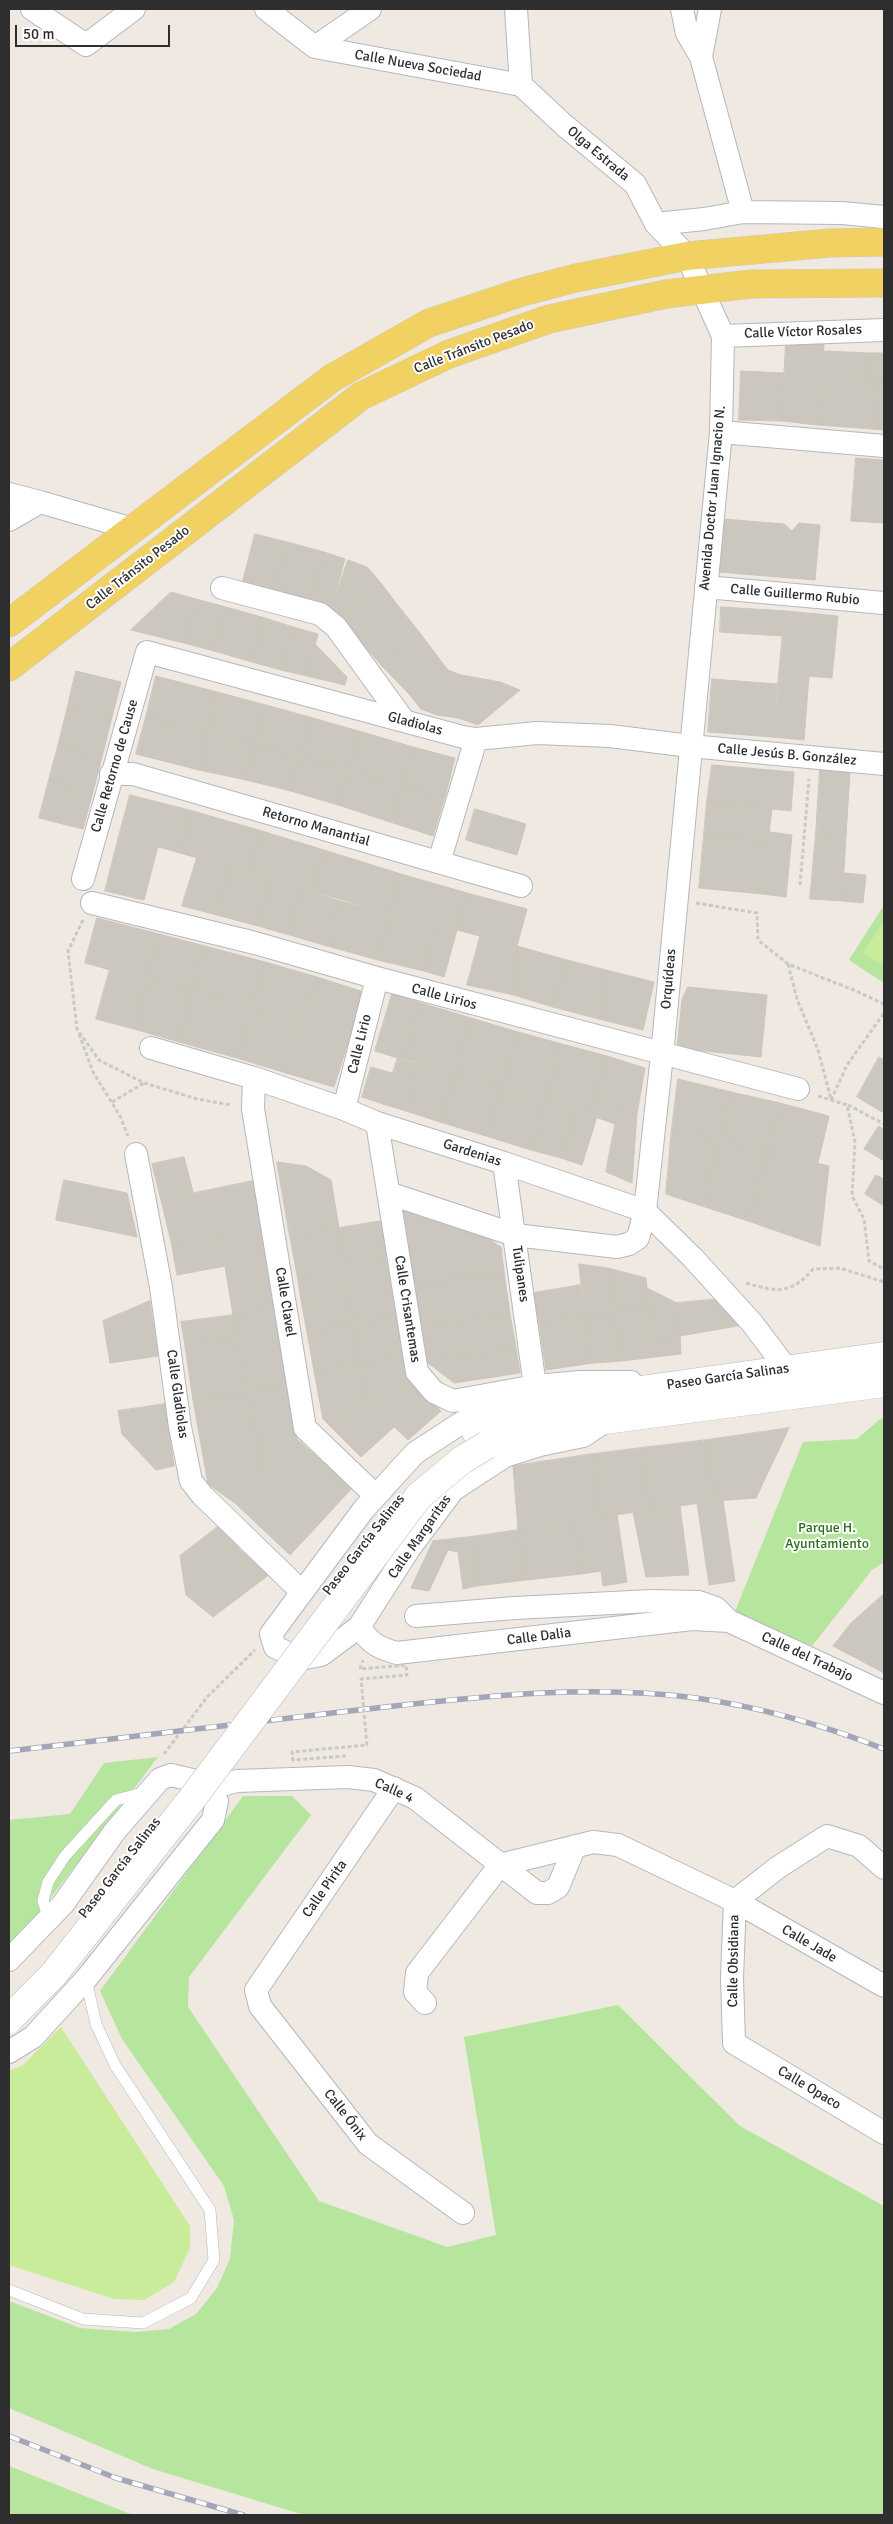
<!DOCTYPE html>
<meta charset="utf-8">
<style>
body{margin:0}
#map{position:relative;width:893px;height:2524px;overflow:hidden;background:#efe9e1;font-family:Signika,sans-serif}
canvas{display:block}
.frame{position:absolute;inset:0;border:10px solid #2e2e2e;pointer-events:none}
.scale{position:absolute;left:15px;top:25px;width:155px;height:22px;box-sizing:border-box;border:2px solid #2e2e2e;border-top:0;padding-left:6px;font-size:15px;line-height:18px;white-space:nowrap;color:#2e2e2e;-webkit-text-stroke:4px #fff;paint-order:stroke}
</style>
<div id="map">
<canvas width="893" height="2524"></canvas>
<div class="frame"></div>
<div class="scale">50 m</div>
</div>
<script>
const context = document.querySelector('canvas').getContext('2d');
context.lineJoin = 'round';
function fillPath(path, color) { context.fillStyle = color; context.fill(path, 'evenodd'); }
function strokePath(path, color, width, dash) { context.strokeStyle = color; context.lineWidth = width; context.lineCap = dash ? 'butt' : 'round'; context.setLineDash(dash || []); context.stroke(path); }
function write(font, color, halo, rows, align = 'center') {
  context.font = font + ' Signika,sans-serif'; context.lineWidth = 4; context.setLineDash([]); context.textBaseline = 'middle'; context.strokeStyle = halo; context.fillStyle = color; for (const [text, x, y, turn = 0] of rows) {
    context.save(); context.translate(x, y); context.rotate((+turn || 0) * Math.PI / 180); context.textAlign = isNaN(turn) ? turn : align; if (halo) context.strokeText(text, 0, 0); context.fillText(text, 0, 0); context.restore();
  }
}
fillPath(new Path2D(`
 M884,905V983L849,960Z
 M884,1418V1562L872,1570L812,1646L734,1614L803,1442L857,1439L880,1419Z
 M158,1757L33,1921L9,1946V1820L70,1814L104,1763Z
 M243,1796H292L311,1815L189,1977L188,2007L319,2201L447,2247L496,2235L464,2037L618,2005L740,2126L884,2206V2515H304L153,2469L9,2408V2301L80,2328L136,2332L169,2329L196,2314L217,2288L230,2259L234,2220L224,2186L122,2039L100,1991Z
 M9,2466L133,2515H9Z`), '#b6e59e');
fillPath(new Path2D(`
 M884,921V966L863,953Z
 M61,2027L190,2226V2248L174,2282L144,2300L114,2299L9,2265V2071L23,2065Z`), '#c9ec9a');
const building = new Path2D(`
 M786,342L824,344L818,425L782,421Z
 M823,351L868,353L866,382L821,379Z
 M868,353H884V382H866Z
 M741,371L784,373L782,421L739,420Z
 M821,379L876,382L872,429L818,425Z
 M876,382H884V430L872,429Z
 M856,458L884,460V523L851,521Z
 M723,519L784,524L792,531L799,523L820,525L815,580L718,572Z
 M255,534L287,542L274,593L242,585Z
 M287,542L324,552L309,603L274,593Z
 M324,552L345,559L331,609L309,603Z
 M348,560L367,567L381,583L340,618L331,609Z
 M381,583L396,603L356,636L340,618Z
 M171,592L196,599L184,643L131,630Z
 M196,599L226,607L214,651L184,643Z
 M396,603L420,633L381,665L356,636Z
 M226,607L265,618L252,662L214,651Z
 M721,607L785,611L783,636L720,632Z
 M785,611L838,616L832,678L779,674Z
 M265,618L293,627L281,670L252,662Z
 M293,627L318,634L307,676L281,670Z
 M420,633L444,665L409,694L381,665Z
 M315,644L347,677L345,685L307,676Z
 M444,665L448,670L461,675L421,709L409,694Z
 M76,671L121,682L112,717L68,706Z
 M779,674L809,676L804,740L773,737Z
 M461,675L500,682L458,718L437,715L421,709Z
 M156,676L217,692L208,733L146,717Z
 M712,679L777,684L773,737L708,732Z
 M500,682L520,690L478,725L458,718Z
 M217,692L266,705L254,746L208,733Z
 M266,705L313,718L300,757L254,746Z
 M68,706L112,717L102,757L58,746Z
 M146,717L208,733L199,770L136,754Z
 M313,718L362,732L349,771L300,757Z
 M362,732L413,747L402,786L349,771Z
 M208,733L254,746L246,780L199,770Z
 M58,746L102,757L93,792L49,780Z
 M254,746L300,757L291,791L246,780Z
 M413,747L455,758L445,797L402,786Z
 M300,757L349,771L338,805L291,791Z
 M712,765L794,772L791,811L707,802Z
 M820,770L850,772L846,836L816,834Z
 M349,771L402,786L390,822L338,805Z
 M49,780L93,792L83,829L39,818Z
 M402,786L445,797L433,836L390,822Z
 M130,795L193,811L180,853L119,836Z
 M707,802L772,809L768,842L704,835Z
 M475,809L526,824L517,855L466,840Z
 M193,811L262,831L250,873L180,853Z
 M262,831L324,850L312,891L250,873Z
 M770,832L792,835L786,897L763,894Z
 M816,834L846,836L842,901L810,899Z
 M704,835L768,842L763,894L699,888Z
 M119,836L158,846L144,900L105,891Z
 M324,850L401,874L390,914L312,891Z
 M197,858L230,868L217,915L182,906Z
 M230,868L270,879L258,926L217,915Z
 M844,873L866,875L863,903L842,901Z
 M401,874L467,893L457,930L390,914Z
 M270,879L300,888L286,934L258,926Z
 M300,888L340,901L327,946L286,934Z
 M467,893L527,909L517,946L457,930Z
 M340,901L390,914L378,960L327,946Z
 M390,914L436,926L424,971L378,960Z
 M97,918L159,934L147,980L85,963Z
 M436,926L457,930L444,977L424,971Z
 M159,934L205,946L192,991L147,980Z
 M480,937L517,946L514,995L467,985Z
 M205,946L265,962L252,1007L192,991Z
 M517,946L567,960L553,1007L514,995Z
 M567,960L610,971L599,1019L553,1007Z
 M265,962L317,977L302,1025L252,1007Z
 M110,969L147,980L134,1029L96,1019Z
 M610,971L654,982L643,1030L599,1019Z
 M317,977L364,992L334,1087L286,1073Z
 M147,980L192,991L179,1042L134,1029Z
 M688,987L767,995L761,1057L677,1048L682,1000Z
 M192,991L252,1007L237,1058L179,1042Z
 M392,994L421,1003L404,1060L375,1051Z
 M421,1003L471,1018L455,1074L404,1060Z
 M252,1007L302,1025L286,1073L237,1058Z
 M471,1018L518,1032L502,1087L455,1074Z
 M518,1032L562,1044L546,1100L502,1087Z
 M562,1044L607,1056L590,1115L546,1100Z
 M607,1056L645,1068L637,1114L618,1110L615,1124L590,1115Z
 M398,1057L419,1063L406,1111L383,1104Z
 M879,1057L884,1060V1108L882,1112L857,1097Z
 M419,1063L455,1074L440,1122L406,1111Z
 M371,1067L392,1073L383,1104L362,1097Z
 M455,1074L502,1087L486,1136L440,1122Z
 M678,1079L731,1092L720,1140L672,1128Z
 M502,1087L546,1100L531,1150L486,1136Z
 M731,1092L780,1103L768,1152L720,1140Z
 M546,1100L576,1110L561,1158L531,1150Z
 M780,1103L829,1116L818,1163L768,1152Z
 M576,1110L597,1117L582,1165L561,1158Z
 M618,1110L637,1114L632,1183L606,1172Z
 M879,1126L884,1130V1161L864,1149Z
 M672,1128L720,1140L702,1206L666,1194Z
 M720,1140L768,1152L748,1221L702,1206Z
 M768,1152L829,1166L820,1246L748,1221Z
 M184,1157L193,1192L161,1200L152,1164Z
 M277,1162L306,1166L331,1180L339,1228L290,1237Z
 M876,1175L884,1179V1206L865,1194Z
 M64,1180L127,1193L137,1237L56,1220Z
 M253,1181L262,1228L172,1246L161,1200Z
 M402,1203L473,1234L409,1245Z
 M382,1221L386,1260L346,1267L339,1228Z
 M262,1228L274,1309L233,1315L220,1236Z
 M339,1228L346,1267L297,1275L290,1237Z
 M480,1233L501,1247L504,1272L415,1285L409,1245Z
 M220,1236L226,1266L177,1275L172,1246Z
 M386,1260L391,1284L301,1300L297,1275Z
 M579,1264L608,1268L614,1312L585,1315Z
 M608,1268L646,1278L649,1309L614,1312Z
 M504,1272L510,1314L422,1327L415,1285Z
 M391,1284L396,1317L354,1324L349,1291Z
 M580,1285L585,1315L539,1323L534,1293Z
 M647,1288L677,1303L680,1336L652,1338Z
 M349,1291L354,1324L307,1332L301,1300Z
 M718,1299L743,1325L680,1336L677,1303Z
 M150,1301L158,1356L110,1363L103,1321Z
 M274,1309L288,1384L246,1391L233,1315Z
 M649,1309L655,1357L622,1361L614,1312Z
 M614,1312L622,1361L593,1363L585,1315Z
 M510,1314L516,1348L427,1362L422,1327Z
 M233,1315L237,1338L185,1346L181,1322Z
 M585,1315L593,1363L546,1370L539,1323Z
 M396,1317L403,1356L361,1363L354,1324Z
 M354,1324L361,1363L314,1371L307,1332Z
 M680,1336L681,1354L655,1357L652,1338Z
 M237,1338L246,1391L193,1400L185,1346Z
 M516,1348L520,1373L454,1383L427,1362Z
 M403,1356L407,1378L368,1402L361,1363Z
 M361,1363L368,1402L323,1419L314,1371Z
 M407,1378L441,1411L408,1440L368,1402Z
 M288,1384L297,1439L265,1473L246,1391Z
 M246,1391L265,1473L236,1504L208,1484L193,1400Z
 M368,1402L394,1427L361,1457L323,1419Z
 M165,1404L174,1466L156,1470L122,1434L118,1411Z
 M789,1428L756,1498L715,1501L707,1440Z
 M297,1439L352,1488L319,1524L265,1473Z
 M707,1440L715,1501L650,1510L641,1448Z
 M641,1448L650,1510L601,1517L593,1454Z
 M593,1454L601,1517L518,1530L513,1466Z
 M265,1473L319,1524L290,1555L236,1504Z
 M723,1500L735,1581L709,1585L697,1503Z
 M680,1506L689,1575L646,1577L633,1512Z
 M617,1514L627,1582L603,1586L601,1571L581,1574L574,1521Z
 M574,1521L581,1574L526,1580L518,1530Z
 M220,1525L241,1551L186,1595L180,1556Z
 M518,1530L526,1580L477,1586L471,1537Z
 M471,1537L477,1586L463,1589L458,1552L448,1550L429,1591L411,1588L433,1541Z
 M241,1551L270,1574L213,1617L186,1595Z
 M884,1594V1673L833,1646L851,1623Z`);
fillPath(building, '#cbc7bf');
strokePath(building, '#cbc5ba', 1);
const lane = new Path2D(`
 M49,1919L43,1901L48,1882L65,1856L116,1800L146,1792
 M9,2290L83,2319L143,2323L191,2298L214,2260L210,2210L115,2065L96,2024L86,1979`);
const street = new Path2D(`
 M32,9L86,45L134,9
 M266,9L315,47L521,85
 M682,9L687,33L701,57L743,212
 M315,47L370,9
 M701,57L710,9
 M656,224L704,219L743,212L842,213L884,217
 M723,336L884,330
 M721,432L884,446
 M9,494L40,502
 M9,520L40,502L133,529
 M706,587L884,603
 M222,588L320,614L336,627L404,721
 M111,774H133L521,886
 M439,862L476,739
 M83,879L147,652L463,737L476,739L537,733L610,736L690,746L884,764
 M92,903L255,943L377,978L798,1089
 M151,1048L254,1078L344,1109L377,1123L504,1163L645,1211L693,1258L752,1323L786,1368
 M254,1078L253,1109L305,1428L376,1496
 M344,1109L377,978
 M377,1123L417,1372L434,1392L453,1401L535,1386L580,1382H631
 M136,1154L161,1287L180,1427L191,1481L202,1495L302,1592
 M504,1163L535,1386
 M388,1193L515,1235L617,1247L629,1244L638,1238L645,1211L662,1055L721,432L723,336L687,256L656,224L635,184L564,125L521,85L516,9
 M558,1399L527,1398L475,1414L415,1453L364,1509L271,1634L275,1647L300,1659L321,1655L359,1627L409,1549L453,1490L505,1456L540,1445L583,1436L601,1424
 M416,1616L515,1608L651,1601L699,1602L716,1608L727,1619
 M359,1627C370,1643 378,1648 397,1653L692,1619L729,1621L884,1693
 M210,1788L237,1781L348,1777L374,1780L415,1798L537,1893H548L558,1887L575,1846
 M394,1788L256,1990L260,2006L368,2144L463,2213
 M735,1901L732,1978L734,2043L884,2133
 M735,1901L777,1868L827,1836L859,1846L884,1868
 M9,1960L63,1904L115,1831L160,1779L171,1775L192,1780L210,1788L217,1801L213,1820L86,1979L33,2037L9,2052
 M425,2003L415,1992L417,1973L500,1865L593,1842L618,1845L735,1901L884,1986`);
const secondary = new Path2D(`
 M476,1432L500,1420L569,1400L884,1356
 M487,1445L530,1431L552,1427L884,1383`);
const primary = new Path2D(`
 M9,623L332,378L429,323L522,292L576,278L687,256L830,243L884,242
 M9,667L361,396L449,354L549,319L666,294L751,284L884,283`);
strokePath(lane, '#b4b7c1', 12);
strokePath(street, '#b4b7c1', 24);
strokePath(secondary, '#b4b7c1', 29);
strokePath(primary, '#c9c9c9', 29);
strokePath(new Path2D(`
 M800,885L809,779
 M696,903L757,913L758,940L788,964L856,991L884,1004
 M83,920L68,951L77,1029L99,1060L144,1083L197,1099L231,1105
 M788,964L797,999L818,1050L831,1099
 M79,1034L93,1072L120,1116L128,1136
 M818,1096L847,1105L855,1142L852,1196L864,1219L869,1261L884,1269
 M831,1100L847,1065L884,1013
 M112,1102L144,1083
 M848,1105L884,1124
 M746,1283C776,1292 791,1295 813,1269L840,1268L884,1282
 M360,1669L363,1660
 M164,1754L208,1696L255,1650`), '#c9c9c9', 3, [4, 2.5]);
strokePath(lane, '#fff', 11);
strokePath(street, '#fff', 22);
strokePath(secondary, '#fff', 28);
strokePath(primary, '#f2d163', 28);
const rail = new Path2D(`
 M9,1751C125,1738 242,1723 358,1710C470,1698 583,1683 696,1698C761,1707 823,1725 884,1749
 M9,2436L116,2478L243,2515`);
strokePath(rail, '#a3a6b8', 5.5);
strokePath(rail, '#fff', 4, [11]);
const secondaryBridge = new Path2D(`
 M9,2019L53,1975L191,1800L419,1496L462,1460L487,1445`);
strokePath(secondaryBridge, '#b4b7c1', 29, []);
strokePath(new Path2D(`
 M346,1756L293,1760L292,1752L367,1745L361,1679L407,1675L406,1665L360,1669`), '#c9c9c9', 3, [4, 2.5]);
strokePath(secondaryBridge, '#fff', 28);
write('14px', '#2e2e2e', '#fff', [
 ["Calle Nueva Sociedad",418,66,10],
 ["Olga Estrada",598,154,40],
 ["Calle Víctor Rosales",803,332,-2],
 ["Calle Tránsito Pesado",474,347,-21],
 ["Avenida Doctor Juan Ignacio N.",713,498,-85],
 ["Calle Tránsito Pesado",138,568,-38],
 ["Calle Guillermo Rubio",795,595,5],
 ["Gladiolas",415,724,15],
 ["Calle Jesús B. González",787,755,5],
 ["Calle Retorno de Cause",115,766,-74],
 ["Retorno Manantial",316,827,16],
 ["Orquídeas",669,979,-85],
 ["Calle Lirios",444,997,15],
 ["Calle Lirio",360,1044,-76],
 ["Gardenias",472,1153,18],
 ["Tulipanes",520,1274,82],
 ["Calle Clavel",285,1302,81],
 ["Calle Crisantemas",407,1309,81],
 ["Paseo García Salinas",728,1377,-8],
 ["Calle Gladiolas",177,1394,82],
 ["Calle Margaritas",420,1537,-55],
 ["Paseo García Salinas",364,1545,-52],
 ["Calle Dalia",539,1637,-7],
 ["Calle del Trabajo",807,1657,25],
 ["Calle 4",394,1791,24],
 ["Paseo García Salinas",120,1868,-52],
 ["Calle Pirita",325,1889,-55],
 ["Calle Jade",809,1944,30],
 ["Calle Obsidiana",734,1961,-89],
 ["Calle Opaco",809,2088,31],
 ["Calle Ónix",345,2115,52]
]);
write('14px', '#2c6e1b', '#fff', [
 ["Parque H.",827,1528],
 ["Ayuntamiento",827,1544]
]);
</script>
